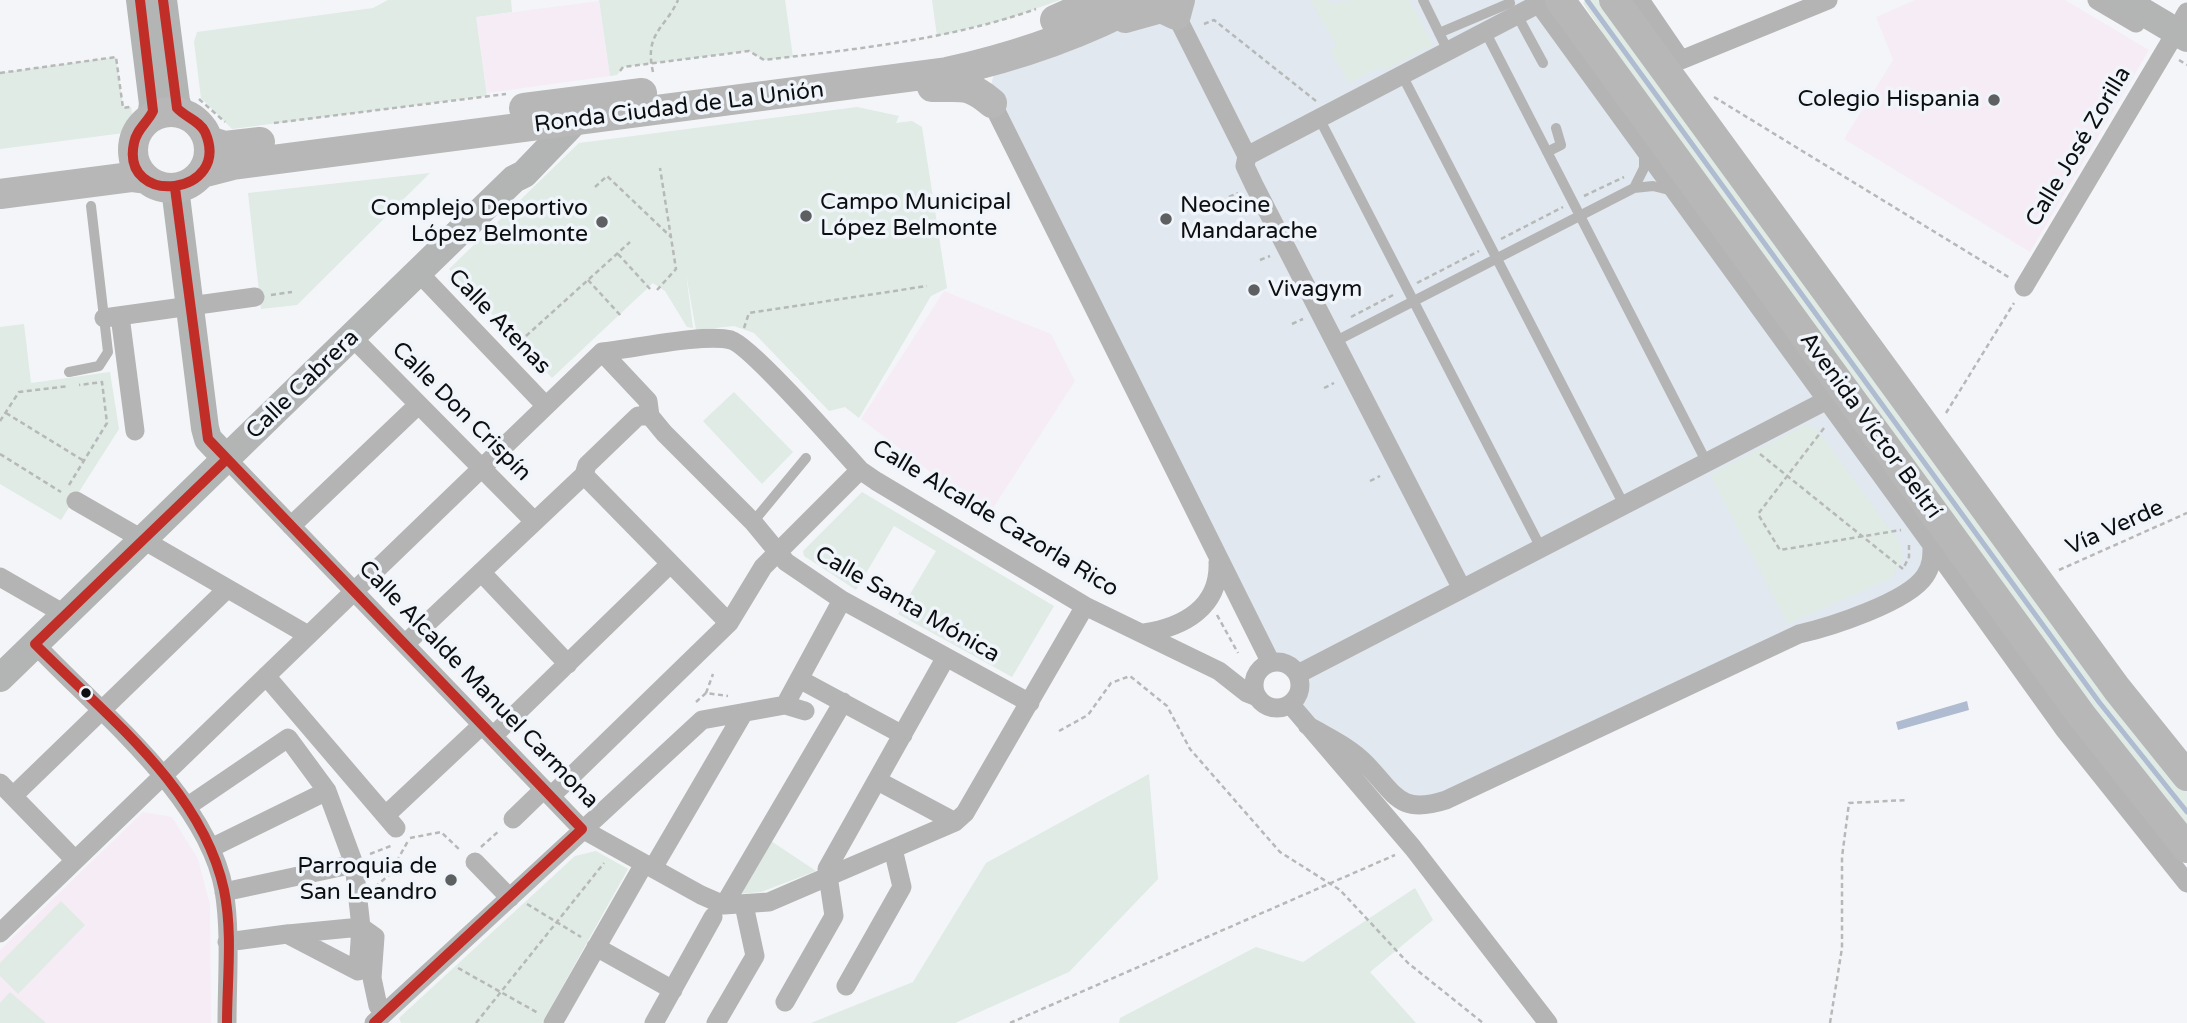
<!DOCTYPE html>
<meta charset="utf-8">
<style>
body{margin:0}
canvas{display:block;background:#f3f5f8}
</style>
<canvas width="2187" height="1023"></canvas>
<script>
const context = document.querySelector('canvas').getContext('2d');
context.lineJoin = 'round';
function fillPath(path, color) { context.fillStyle = color; context.fill(path, 'evenodd'); }
function strokePath(path, color, width, dash) { context.strokeStyle = color; context.lineWidth = width; context.lineCap = dash ? 'butt' : 'round'; context.setLineDash(dash || []); context.stroke(path); }
function write(font, color, halo, rows, align = 'center') {
  context.font = font + ' "Varela Round",sans-serif'; context.lineWidth = 7; context.setLineDash([]); context.textBaseline = 'middle'; context.strokeStyle = halo; context.fillStyle = color; for (const [text, x, y, turn = 0] of rows) {
    context.save(); context.translate(x, y); context.rotate((+turn || 0) * Math.PI / 180); context.textAlign = isNaN(turn) ? turn : align; if (halo) context.strokeText(text, 0, 0); context.fillText(text, 0, 0); context.restore();
  }
}
fillPath(new Path2D(`
 M1180,0H1536L1932,545L1925,576L1424,807L1291,705L1301,686L1298,674L1289,664L1276,661L990,88L996,67Z`), '#e1e8f0');
fillPath(new Path2D(`
 M1915,0H2065L2149,50L2030,252L1844,139L1893,60L1876,17Z
 M599,1L610,76L487,93L476,17Z
 M944,291L1051,334L1075,381L988,516L861,419Z
 M143,812L172,817L198,859L210,905L211,1023H0V950Z`), '#f6ecf5');
fillPath(new Path2D(`
 M388,0H511L512,12L476,17L487,96L232,129L201,98L194,42L197,32L373,8Z
 M599,0H785L793,57L764,60L749,51L623,67L617,75L610,76Z
 M932,0H1060L1007,19L937,36Z
 M1310,0H1328L1330,5L1350,0H1409L1433,45L1384,70L1380,67L1349,83L1330,50L1337,46Z
 M1587,0H1614L2187,776V848L1590,42L1602,32L1583,3Z
 M116,57L123,107H131L133,118L124,133L0,149V73Z
 M857,107L899,116L896,123L912,121L922,127L947,288L931,296L859,418L845,407L829,411L754,333L734,326L696,330L686,274L693,328L687,327L665,291L653,283L552,378L449,269L579,143Z
 M430,173L297,305L261,309L248,193Z
 M24,324L31,383L110,372L119,429L61,520L0,484V327Z
 M734,392L793,452L762,484L703,421Z
 M1806,425L1817,429L1900,543L1903,559L1891,578L1788,624L1710,475Z
 M862,492L1054,606L1012,677L898,614L936,551L894,526L856,590L804,556L803,551Z
 M1149,774L1158,879L1069,972L955,1023H811L913,982L986,863Z
 M771,841L816,871L761,892L739,894Z
 M596,851L628,869L542,1023H401L399,1018L575,856Z
 M1415,888L1433,920L1370,972L1416,1023H1119L1120,1018L1256,947L1303,962Z
 M61,901L85,925L18,994L0,976V963Z
 M10,992L46,1023H0V1003Z`), '#dfebe4');
fillPath(new Path2D(`
 M1967,701L1969,710L1898,730L1896,722Z`), '#afbbd0');
strokePath(new Path2D(`
 M1587,0L2099,702L2187,812`), '#afbbd0', 5);
strokePath(new Path2D(`
 M1204,24L1214,20L1316,101
 M2179,60L2187,65
 M620,71L623,67L749,51L764,60C856,49 948,40 1036,9
 M653,72C644,33 665,29 678,0
 M0,73L116,57L123,108L130,107
 M1714,97L2010,278
 M199,99L225,122
 M274,123L506,94
 M595,187L607,176L671,237
 M1584,196L1624,177
 M1229,197L1238,193
 M1501,239L1563,207
 M618,254L651,290
 M1260,260L1270,256
 M588,280L622,317
 M1417,283L1479,251
 M657,290L676,269L660,168
 M271,295L292,292
 M1351,317L1395,294
 M1292,324L1303,319
 M744,328L749,313L927,286
 M526,336L630,242
 M1324,388L1334,383
 M6,413L84,461
 M1946,413L2014,303
 M0,421L19,392L69,386
 M1824,428L1758,514L1780,550L1901,530
 M0,454L61,492
 M1760,454L1903,569L1909,557V544
 M1370,481L1380,476
 M69,485L107,423L102,382L79,385
 M2059,570L2187,513
 M1217,615L1238,653
 M706,693L713,674
 M696,702L706,693L728,696
 M1059,731L1088,715L1111,683L1130,676L1167,706L1190,749L1280,852L1340,890L1408,963L1483,1023
 M410,838L441,832L461,851
 M481,847L500,830
 M370,854L393,845
 M375,887L389,875L408,841
 M527,904L581,937
 M458,968L538,1013
 M476,1023L604,863
 M1010,1023L1395,855
 M1830,1023L1842,948V857L1849,803L1908,800`), '#b7b9b9', 2.5, [5, 3.5]);
strokePath(new Path2D(`
 M1423,0L1448,51
 M1517,15L1543,63
 M1485,31L1707,463
 M1439,33L1510,3L1509,0
 M1402,75L1624,505
 M1319,118L1541,548
 M1547,152L1561,145L1556,128
 M1634,188L1644,168V154
 M1334,342L1634,188L1653,186L1669,190
 M69,372L99,366L108,352L91,206
 M753,522L806,458`), '#b5b4b4', 10);
strokePath(new Path2D(`
 M1640,0L1681,60L1828,0
 M2097,0L2136,23
 M1176,15L1247,156L1245,166L1254,185L1462,589
 M2184,17L2187,12
 M992,103L1270,661
 M1247,156L1538,4
 M419,273L545,405
 M2024,287L2176,32
 M120,316L135,431
 M104,318L255,297
 M352,337L534,521
 M602,352L648,401L650,416L664,433L753,522L786,562L842,600L1030,703
 M227,459L582,829L701,895L724,905L769,902L955,822L965,813L1085,606
 M584,475L729,623
 M76,501L308,635
 M291,526L418,405
 M1932,545L2064,729L2187,883
 M481,572L568,664
 M0,577L66,615
 M1144,633C1184,627 1220,607 1218,562
 M35,644C98,711 207,796 224,890C231,933 227,979 227,1023
 M405,644L584,475L587,465L638,416H650
 M1254 685a23 23 0 1 1 46 0a23 23 0 1 1-46 0Z
 M1298,674L1827,400
 M266,676L396,828
 M799,679L903,735
 M1290,704L1413,848L1548,1023
 M785,705L842,600
 M1307,725C1327,737 1350,747 1366,764C1396,795 1399,815 1446,800L1799,634C1830,627 1908,602 1925,576C1932,566 1932,556 1932,545L1536,0
 M493,736L670,564
 M878,781L955,822
 M0,783L75,860
 M13,796L227,589
 M551,796L729,623L763,567L860,470
 M188,806L288,738L327,791L354,864L361,927L358,971L287,934L227,942
 M386,815L482,725
 M513,819L544,789
 M211,848L327,791
 M475,862L510,898
 M653,868L743,714
 M224,892L354,864
 M724,905L843,702
 M0,933L602,352C632,349 705,333 731,340C751,346 840,448 860,470L876,481L1085,606L1219,671L1247,693L1257,697
 M288,934L361,927L375,937L372,978L378,1006
 M596,947L673,990
 M846,986L902,887L893,849
 M785,1002L834,916L827,869L946,657
 M374,1023L702,720L785,705L805,711
 M553,1023L644,864
 M654,1023L713,917
 M716,1023L755,956L744,905`), '#b5b4b4', 19);
strokePath(new Path2D(`
 M140,0L153,104L151,117
 M163,0L176,101L180,113
 M2123,0L2187,38
 M175,188L205,428L208,439L227,459
 M0,678L514,179L524,174L574,122`), '#b3b4b4', 28);
strokePath(new Path2D(`
 M1560,0L2082,716L2187,848
 M1614,0L2117,689L2187,776
 M1125,18L1161,8L1176,15L1180,0
 M1055,20L1099,0
 M932,87C962,88 967,82 992,103
 M524,108L642,93
 M133 150a38 38 0 1 1 76 0a38 38 0 1 1-76 0Z
 M209,141L225,146L260,142
 M202,173L233,165L947,72C1015,57 1083,34 1145,0
 M0,194L131,177L146,179`), '#b7b7b7', 30);
strokePath(new Path2D(`
 M140,0L153,111C148,122 136,130 134,143C120,208 233,196 205,132C200,121 185,117 177,108L163,0
 M175,188L208,439L582,829L374,1023
 M227,459L35,644C105,715 202,788 224,890C233,933 227,980 227,1023`), '#c12d27', 10);
for (const [x, y, r, color] of [
 [1994,100,7,"#5d5f61"],
 [806,216,7,"#5d5f61"],
 [1166,219,7,"#5d5f61"],
 [602,222,7,"#5d5f61"],
 [1254,290,7,"#5d5f61"],
 [86,693,6,"#0c0e0f"],
 [451,880,7,"#5d5f61"]
]) { const dot = new Path2D(); dot.arc(x, y, r, 0, 2 * Math.PI); context.fillStyle = color; context.fill(dot); strokePath(dot, '#f0f5fb', 2.5); }
write('23px', '#0c0e0f', '#f0f5fb', [
 ["Colegio Hispania",1980,100],
 ["Campo Municipal",820,203,"left"],
 ["López Belmonte",820,229,"left"],
 ["Neocine",1180,206,"left"],
 ["Mandarache",1180,232,"left"],
 ["Complejo Deportivo",588,209],
 ["López Belmonte",588,235],
 ["Vivagym",1268,290,"left"],
 ["Parroquia de",437,867],
 ["San Leandro",437,893]
], 'right');
write('23px', '#0c0e0f', '#f0f5fb', [
 ["Ronda Ciudad de La Unión",679,108,-7],
 ["Calle José Zorilla",2079,147,-59],
 ["Calle Atenas",499,322,46],
 ["Calle Cabrera",303,385,-44],
 ["Calle Don Crispín",461,412,45],
 ["Avenida Víctor Beltrí",1870,426,54],
 ["Calle Alcalde Cazorla Rico",995,519,31],
 ["Vía Verde",2115,528,-24],
 ["Calle Santa Mónica",907,605,30],
 ["Calle Alcalde Manuel Carmona",478,685,46]
]);
</script>
